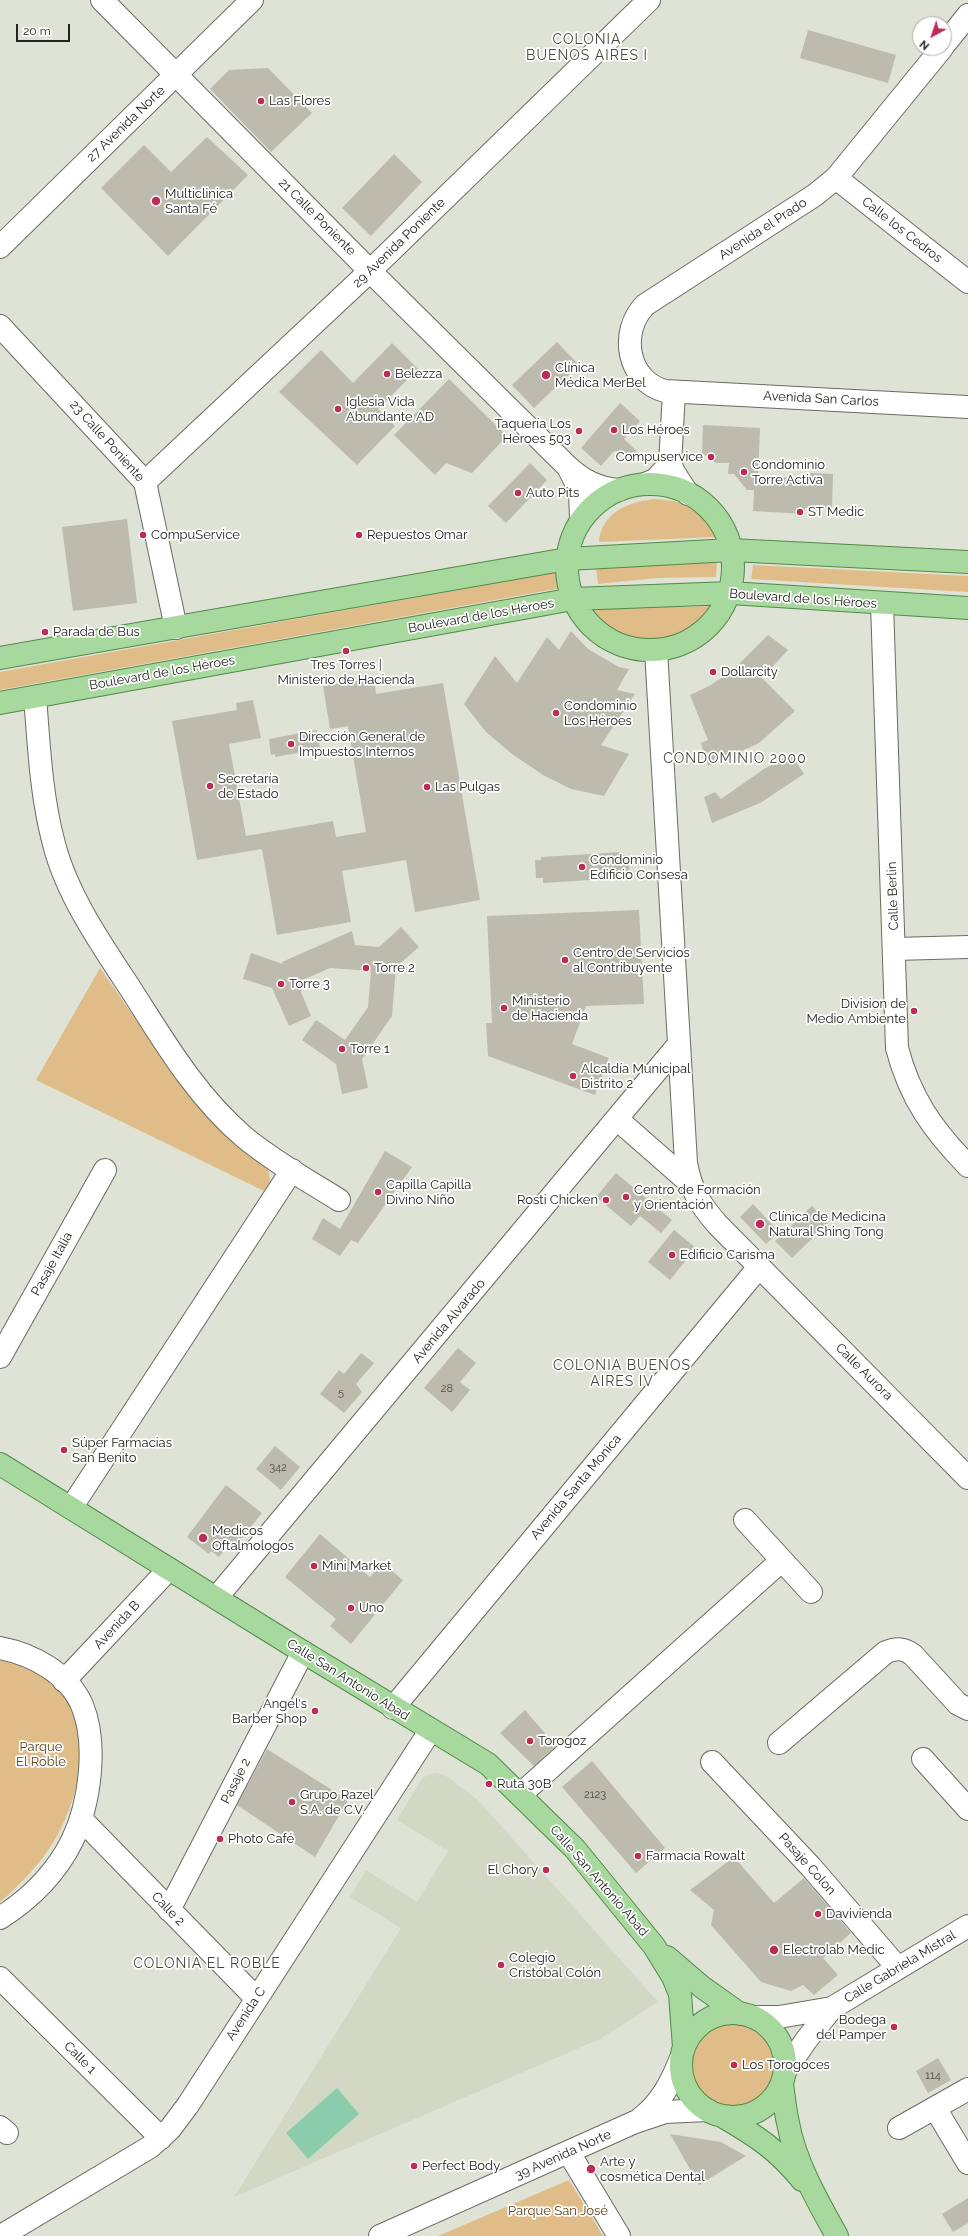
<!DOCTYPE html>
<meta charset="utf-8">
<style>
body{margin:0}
#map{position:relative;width:968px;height:2236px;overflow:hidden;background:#dfe3d6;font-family:Raleway,sans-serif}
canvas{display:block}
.north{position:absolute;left:912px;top:16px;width:40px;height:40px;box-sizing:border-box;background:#fff;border:1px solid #a7a7a5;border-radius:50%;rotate:220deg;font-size:11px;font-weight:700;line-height:16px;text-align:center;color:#22241f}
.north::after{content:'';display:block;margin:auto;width:14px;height:18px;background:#bc2d55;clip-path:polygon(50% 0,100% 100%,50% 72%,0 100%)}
.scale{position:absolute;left:16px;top:24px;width:54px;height:18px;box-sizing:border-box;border:2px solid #22241f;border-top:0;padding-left:5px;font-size:12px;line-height:14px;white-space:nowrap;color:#22241f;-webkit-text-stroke:3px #fff;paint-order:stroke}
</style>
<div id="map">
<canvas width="968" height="2236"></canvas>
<div class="north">N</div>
<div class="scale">20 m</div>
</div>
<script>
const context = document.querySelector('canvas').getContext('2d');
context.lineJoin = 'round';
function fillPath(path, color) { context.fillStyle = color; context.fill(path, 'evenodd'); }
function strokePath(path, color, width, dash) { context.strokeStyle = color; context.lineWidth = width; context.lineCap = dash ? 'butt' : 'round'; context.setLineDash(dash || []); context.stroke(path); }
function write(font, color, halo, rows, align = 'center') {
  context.font = font + ' Raleway,sans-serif'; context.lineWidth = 3.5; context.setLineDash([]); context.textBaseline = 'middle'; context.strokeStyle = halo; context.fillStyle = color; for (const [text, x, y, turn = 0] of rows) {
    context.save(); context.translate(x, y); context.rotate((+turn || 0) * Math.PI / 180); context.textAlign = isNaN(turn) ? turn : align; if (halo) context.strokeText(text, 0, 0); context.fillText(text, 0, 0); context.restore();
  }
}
fillPath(new Path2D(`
 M437,1773L448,1777L479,1801L658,2002L600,2039L234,2197L401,1928L350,1897L366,1870L417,1902L448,1851L397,1820L421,1780L427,1775Z`), '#d3d8c4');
fillPath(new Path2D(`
 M654,499C681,500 708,508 716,537L599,542C601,513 628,502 654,499Z
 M652,563H717L716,577L657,578L598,584L596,568Z
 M753,565L968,576V592L751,579Z
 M559,572L561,588L0,690V672Z
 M711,606C701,620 691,632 675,639C647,651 606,633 591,609Z
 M100,968L177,1079L268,1167L270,1182L264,1191L36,1080Z
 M0,1660C30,1666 61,1685 75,1713C77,1717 81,1722 81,1726C86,1762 73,1810 54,1841C41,1863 20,1885 0,1902Z
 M690 2066a43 43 0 1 1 86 0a43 43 0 1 1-86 0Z
 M569,2180L603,2236H438Z`), '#e0bc89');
fillPath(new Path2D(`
 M337,2088L359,2114L308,2159L286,2133Z`), '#8bccac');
fillPath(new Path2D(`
 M808,30L896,55L888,83L800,58Z
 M268,68L312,113L271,152L210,89L229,70Z
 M207,137L248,175L168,256L101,188L144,145L171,172Z
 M394,154L422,182L371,236L342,208Z
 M557,342L579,365L534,408L512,385Z
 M392,343L418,369L378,409L395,426L357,465L279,392L321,350L353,383Z
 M449,379L507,436L472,473L446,463L435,475L394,435Z
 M620,403L640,421L624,439L642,456L614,451L601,466L581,448Z
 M703,425L760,428L758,476L809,479L810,473L833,474L832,509L805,508L804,514L753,511L754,490H747L734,474H728L729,463H716L702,453Z
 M530,463L547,480L506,523L488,506Z
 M127,519L137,603L73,611L62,527Z
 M571,631L588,649L619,667L629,669L617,690L635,694L601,745L629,754L604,796L571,789L543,775L512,754L486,732L464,704L495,656L517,683L547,637L559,650Z
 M768,635L788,650L762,678L795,711L759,743L708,766L701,743L708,740L690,695L711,685L734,669Z
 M374,678L376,694L443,683L480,900L415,912L406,860L342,871L351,922L277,935L262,849L197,860L172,721L237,710L236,703L253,700L261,738L229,744L246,836L333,821L336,837L366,832L348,726L330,729L323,686Z
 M317,730L320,749L275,757V754L271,755L269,739Z
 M791,754L804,774L760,803L712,823L704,797L715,792L721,799L764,769Z
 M623,852V855H628L630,874H622V878L543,883V878H536L535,860H541V857Z
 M639,910L644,1004L586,1006L572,1044L609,1058L595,1095L488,1056L486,1023H492L487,916Z
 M401,927L419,947L396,967L392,1016L362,1059L368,1088L342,1094L336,1064L302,1040L316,1020L345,1040L368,1007L371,971L330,968L305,979L301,992L311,1016L289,1026L272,988L243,979L251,953L283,964L282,962L352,931L355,945L379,947Z
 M385,1151L412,1167L358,1243L351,1240L340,1256L312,1239L323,1218L340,1229Z
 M616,1173L672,1220L661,1233L640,1216L631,1226L596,1197Z
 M753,1204L779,1232L766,1244L740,1217Z
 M812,1206L828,1223L792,1258L775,1241Z
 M674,1230L696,1248L670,1280L648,1262Z
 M458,1348L476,1363L460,1382L470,1390L452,1412L424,1388Z
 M361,1353L374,1363L356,1384L362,1392L344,1413L320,1394L339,1370L344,1374Z
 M275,1446L300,1467L281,1490L256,1469Z
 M226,1485L262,1513L233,1549L228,1545L219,1557L211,1551L209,1554L187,1537Z
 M320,1534L370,1577L382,1563L403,1580L351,1644L330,1626L336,1619L285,1577Z
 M525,1710L556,1746L534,1766L500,1733Z
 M267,1749L348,1800L315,1857L237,1805Z
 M592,1761L665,1848L636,1873L562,1787Z
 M734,1857L774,1903L804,1878L851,1933L823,1958L838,1975L814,1995L803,1985L791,1991L761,1982L711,1925L714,1910L690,1890Z
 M938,2058L951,2080L928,2093L916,2071Z
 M670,2134L721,2142L746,2156L699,2185Z
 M968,2198V2223L953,2232L942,2214Z`), '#bdbaae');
const minor = new Path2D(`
 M102,0L370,271L567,466C583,481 598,488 619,490
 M944,45L968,15
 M942,48L836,178L815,195L645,305C619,332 627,381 665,391L968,407
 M836,178L968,282
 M0,247L252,0
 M0,326L145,482L176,628
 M674,392L670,464L675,474L688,494
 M569,469L580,491L581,519
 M145,482L370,271L649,0
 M645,484L655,480L670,464
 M882,604L897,1048C910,1098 933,1130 968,1166
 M656,650L686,1163C691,1190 699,1203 717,1224L968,1478
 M35,697C39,746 41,796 54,844C67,895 101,944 130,988C164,1041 195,1095 244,1137C273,1161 307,1180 339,1200
 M895,949L968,947
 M618,1120L690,1183
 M0,1357L105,1170
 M71,1508L292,1170
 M745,1520L811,1592
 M217,1597L679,1044
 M0,1648C32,1654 68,1673 82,1705C98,1744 90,1804 72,1841C56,1873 30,1899 0,1918
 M64,1681L169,1569
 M393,1708L759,1267
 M779,1743L886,1652C897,1648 904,1648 913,1655L958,1704L968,1709
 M923,1759L968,1809
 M712,1762L811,1867L898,1968
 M521,1794L781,1561
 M81,1819L256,1998
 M169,1910L303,1652
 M0,1978L161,2138
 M753,2017H779L832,2008
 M785,2071L807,2039L832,2008L968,1926
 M935,2108L968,2163
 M641,2118C661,2103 672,2081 681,2058
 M0,2127L7,2133
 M899,2128L968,2089
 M569,2153L619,2236
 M1,2236L150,2147L170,2129L188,2105L430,1731
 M380,2236L635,2122L665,2112L707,2110`);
const major = new Path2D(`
 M567 567a83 83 0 1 1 166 0a83 83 0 1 1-166 0Z
 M0,658L567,559L731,550L968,562
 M0,703L573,599L730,593L968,608
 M0,1464L303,1652L488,1764L575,1849L654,1946L673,1977L680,1994L684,2047
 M667,1957L702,1987L740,2014
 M681 2065a52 52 0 1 1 104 0a52 52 0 1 1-104 0Z
 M782,2084C784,2097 785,2110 788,2123C795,2162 818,2202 837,2236
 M722,2116C755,2135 778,2150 802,2180`);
strokePath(minor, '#696c60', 24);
strokePath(major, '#528948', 24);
strokePath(minor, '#fff', 22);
strokePath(major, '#a7d99e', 22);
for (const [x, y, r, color] of [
 [261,101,4,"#bc2d55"],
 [156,201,5,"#bc2d55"],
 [387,374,4,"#bc2d55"],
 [546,375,5,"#bc2d55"],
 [338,409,4,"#bc2d55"],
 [614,430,4,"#bc2d55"],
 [579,431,4,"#bc2d55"],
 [711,457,4,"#bc2d55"],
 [744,472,4,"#bc2d55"],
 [518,493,4,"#bc2d55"],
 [800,512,4,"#bc2d55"],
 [143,535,4,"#bc2d55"],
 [359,535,4,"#bc2d55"],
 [45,632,4,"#bc2d55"],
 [346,651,4,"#bc2d55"],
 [713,672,4,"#bc2d55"],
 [556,713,4,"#bc2d55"],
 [291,744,4,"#bc2d55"],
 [210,786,4,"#bc2d55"],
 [427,787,4,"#bc2d55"],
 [582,867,4,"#bc2d55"],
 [565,960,4,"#bc2d55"],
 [366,968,4,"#bc2d55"],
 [281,984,4,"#bc2d55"],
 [504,1008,4,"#bc2d55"],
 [914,1011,4,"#bc2d55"],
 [342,1049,4,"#bc2d55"],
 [573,1076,4,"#bc2d55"],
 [378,1192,4,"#bc2d55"],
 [626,1197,4,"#bc2d55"],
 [606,1200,4,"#bc2d55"],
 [760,1224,5,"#bc2d55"],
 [672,1255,4,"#bc2d55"],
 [64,1450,4,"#bc2d55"],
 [203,1538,5,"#bc2d55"],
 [314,1566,4,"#bc2d55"],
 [351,1608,4,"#bc2d55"],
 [315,1711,4,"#bc2d55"],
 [530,1741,4,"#bc2d55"],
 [489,1784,4,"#bc2d55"],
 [292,1802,4,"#bc2d55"],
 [220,1839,4,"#bc2d55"],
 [638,1856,4,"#bc2d55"],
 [546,1870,4,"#bc2d55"],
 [818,1914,4,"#bc2d55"],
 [774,1950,5,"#bc2d55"],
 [501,1965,4,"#bc2d55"],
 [894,2027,4,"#bc2d55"],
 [734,2065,4,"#bc2d55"],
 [414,2166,4,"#bc2d55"],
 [591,2169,5,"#bc2d55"]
]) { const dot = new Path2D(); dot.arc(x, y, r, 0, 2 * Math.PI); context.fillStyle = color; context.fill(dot); strokePath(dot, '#fff', 1.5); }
write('11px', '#494a43', null, [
 ["28",447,1389],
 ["5",341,1393],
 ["342",278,1468],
 ["2123",595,1795],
 ["114",933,2076]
]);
write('13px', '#22241f', '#fff', [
 ["Las Flores",269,101],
 ["Multiclinica",165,194],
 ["Santa Fé",165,209],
 ["Clínica",555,368],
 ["Médica MerBel",555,383],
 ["Belezza",395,374],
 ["Iglesia Vida",346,402],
 ["Abundante AD",346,417],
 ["Taquería Los",571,424,"right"],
 ["Heroes 503",571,439,"right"],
 ["Los Héroes",622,430],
 ["Compuservice",703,457,"right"],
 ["Condominio",752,465],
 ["Torre Activa",752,480],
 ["Auto Pits",526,493],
 ["ST Medic",808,512],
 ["CompuService",151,535],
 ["Repuestos Omar",367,535],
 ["Parada de Bus",53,632],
 ["Tres Torres |",346,665,"center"],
 ["Ministerio de Hacienda",346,680,"center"],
 ["Dollarcity",721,672],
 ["Condominio",564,706],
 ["Los Héroes",564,721],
 ["Dirección General de",299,737],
 ["Impuestos Internos",299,752],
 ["Secretaría",218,779],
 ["de Estado",218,794],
 ["Las Pulgas",435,787],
 ["Condominio",590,860],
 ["Edificio Consesa",590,875],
 ["Centro de Servicios",573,953],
 ["al Contribuyente",573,968],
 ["Torre 2",374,968],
 ["Torre 3",289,984],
 ["Ministerio",512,1001],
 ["de Hacienda",512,1016],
 ["Division de",906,1004,"right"],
 ["Medio Ambiente",906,1019,"right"],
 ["Torre 1",350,1049],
 ["Alcaldía Municipal",581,1069],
 ["Distrito 2",581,1084],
 ["Capilla Capilla",386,1185],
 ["Divino Niño",386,1200],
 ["Centro de Formación",634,1190],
 ["y Orientación",634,1205],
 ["Rosti Chicken",598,1200,"right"],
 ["Clínica de Medicina",769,1217],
 ["Natural Shing Tong",769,1232],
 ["Edificio Carisma",680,1255],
 ["Súper Farmacias",72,1443],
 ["San Benito",72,1458],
 ["Medicos",212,1531],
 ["Oftalmologos",212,1546],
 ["Mini Market",322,1566],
 ["Uno",359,1608],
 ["Angel's",307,1704,"right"],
 ["Barber Shop",307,1719,"right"],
 ["Torogoz",538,1741],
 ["Ruta 30B",497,1784],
 ["Grupo Razel",300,1795],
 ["S.A. de C.V.",300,1810],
 ["Photo Café",228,1839],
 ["Farmacia Rowalt",646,1856],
 ["El Chory",538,1870,"right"],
 ["Davivienda",826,1914],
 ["Electrolab Medic",783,1950],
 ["Colegio",509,1958],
 ["Cristóbal Colón",509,1973],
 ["Bodega",886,2020,"right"],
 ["del Pamper",886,2035,"right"],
 ["Los Torogoces",742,2065],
 ["Arte y",600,2162],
 ["cosmética Dental",600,2177],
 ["Perfect Body",422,2166]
], 'left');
write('13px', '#22241f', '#fff', [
 ["27 Avenida Norte",126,124,-44],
 ["21 Calle Poniente",317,217,45],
 ["Avenida el Prado",763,229,-33],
 ["Calle los Cedros",902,230,38],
 ["29 Avenida Poniente",399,243,-44],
 ["Avenida San Carlos",821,399,3],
 ["23 Calle Poniente",107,441,48],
 ["Boulevard de los Héroes",803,599,4],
 ["Boulevard de los Héroes",481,616,-10],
 ["Boulevard de los Héroes",162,673,-10],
 ["Calle Berlin",893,896,-92],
 ["Pasaje Italia",52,1264,-61],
 ["Avenida Alvarado",449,1321,-50],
 ["Calle Aurora",864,1372,45],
 ["Avenida Santa Monica",576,1487,-50],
 ["Avenida B",117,1625,-47],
 ["Calle San Antonio Abad",348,1680,32],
 ["Pasaje 2",236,1781,-63],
 ["Pasaje Colon",807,1864,48],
 ["Calle San Antonio Abad",599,1881,49],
 ["Calle 2",168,1909,46],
 ["Calle Gabriela Mistral",900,1967,-31],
 ["Avenida C",246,2014,-57],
 ["Calle 1",80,2058,45],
 ["39 Avenida Norte",563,2155,-24]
]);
write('13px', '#5e431b', '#fff', [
 ["Parque",41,1747],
 ["El Roble",41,1762],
 ["Parque San José",558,2211]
]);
context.letterSpacing = '1px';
write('14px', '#45483d', '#fff', [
 ["COLONIA",587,40],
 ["BUENOS AIRES I",587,56],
 ["CONDOMINIO 2000",735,759],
 ["COLONIA BUENOS",622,1366],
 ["AIRES IV",622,1382],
 ["COLONIA EL ROBLE",207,1964]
]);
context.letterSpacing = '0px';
</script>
